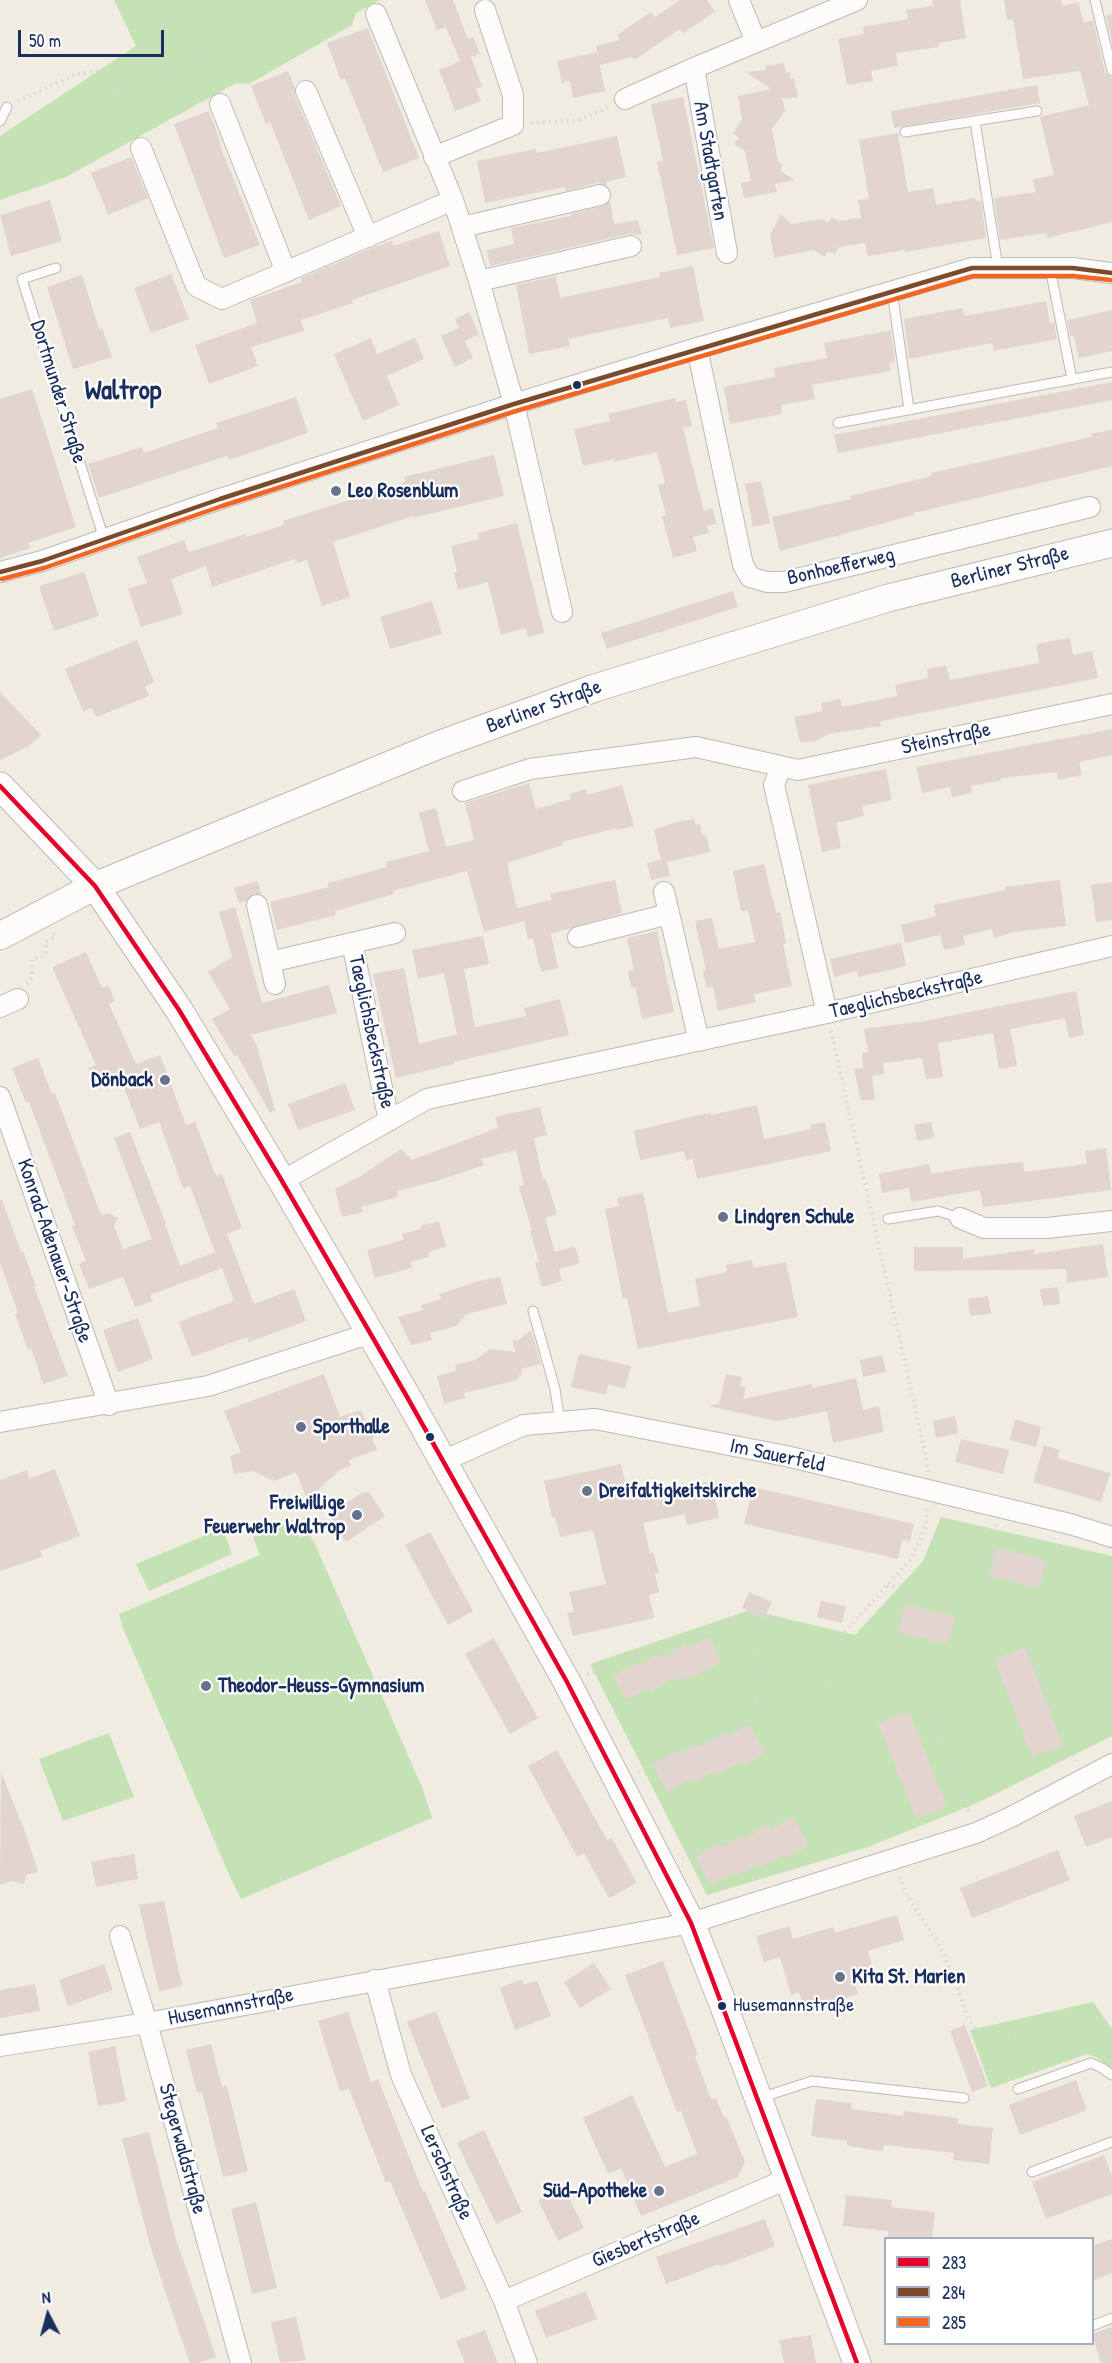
<!DOCTYPE html>
<meta charset="utf-8">
<style>
body{margin:0}
#map{position:relative;width:1112px;height:2363px;overflow:hidden;background:#f0ece2;font-family:"Patrick Hand",sans-serif}
canvas{display:block}
.legend{position:absolute;left:884px;top:2237px;width:210px;height:108px;box-sizing:border-box;background:#fff;border:2px solid #a4acbf;margin:0;padding:8px 10px;list-style:none;font-size:18px;color:#1b2f5e}
.legend li{display:flex;align-items:center;gap:12px;height:30px}
.legend b{width:30px;border:2px solid #a4acbf}
.north{position:absolute;left:18px;top:2285px;width:60px;height:60px;-webkit-text-stroke:4px #fff;paint-order:stroke;rotate:354deg;font-size:16px;font-weight:700;line-height:24px;text-align:center;color:#1b2f5e}
.north::after{content:'';display:block;margin:auto;width:21px;height:27px;background:#1b2f5e;clip-path:polygon(50% 0,100% 100%,50% 72%,0 100%)}
.scale{position:absolute;left:18px;top:30px;width:146px;height:27px;box-sizing:border-box;border:3px solid #1b2f5e;border-top:0;padding-left:8px;font-size:18px;line-height:21px;white-space:nowrap;color:#1b2f5e;-webkit-text-stroke:4px #fff;paint-order:stroke}
</style>
<div id="map">
<canvas width="1112" height="2363"></canvas>
<ul class="legend">
<li><b style="height:8px;background:#e4002b"></b>283</li>
<li><b style="height:8px;background:#7a4b2a"></b>284</li>
<li><b style="height:8px;background:#f26522"></b>285</li>
</ul>
<div class="north">N</div>
<div class="scale">50 m</div>
</div>
<script>
const context = document.querySelector('canvas').getContext('2d');
context.lineJoin = 'round';
function fillPath(path, color) { context.fillStyle = color; context.fill(path, 'evenodd'); }
function strokePath(path, color, width, dash) { context.strokeStyle = color; context.lineWidth = width; context.lineCap = dash ? 'butt' : 'round'; context.setLineDash(dash || []); context.stroke(path); }
function write(font, color, halo, rows, align = 'center') {
  context.font = font + ' "Patrick Hand",sans-serif'; context.lineWidth = 4.5; context.setLineDash([]); context.textBaseline = 'middle'; context.strokeStyle = halo; context.fillStyle = color; for (const [text, x, y, turn = 0] of rows) {
    context.save(); context.translate(x, y); context.rotate((+turn || 0) * Math.PI / 180); context.textAlign = isNaN(turn) ? turn : align; if (halo) context.strokeText(text, 0, 0); context.fillText(text, 0, 0); context.restore();
  }
}
fillPath(new Path2D(`
 M114,0H380L356,13L352,25L249,84L236,83L66,177L0,200V136L136,46Z
 M941,1517L1112,1556V1736L975,1804L868,1847L707,1895L590,1664L750,1610L855,1635L923,1561Z
 M292,1520L300,1538L309,1534L315,1544L422,1787L432,1818L241,1899L227,1870L123,1628L119,1614L260,1555L253,1537Z
 M223,1528L232,1554L149,1591L136,1564Z
 M109,1733L134,1797L63,1821L39,1759Z
 M1093,2002L1112,2029V2069L1096,2057L1087,2054L991,2088L970,2030Z`), '#c4e2b3');
fillPath(new Path2D(`
 M425,0H453L468,39L473,37L480,54L471,57L482,86L476,89L481,101L455,111L439,70L460,61L446,27L437,30Z
 M680,0H707L715,12L683,33L680,29L634,60L632,57L600,65L596,46L620,40L617,35L651,12L655,17Z
 M932,0H960L966,38L939,43V47L896,53L898,66L871,71L873,81L847,85L838,39L864,34L863,27L908,19L906,10L933,6Z
 M1004,0H1061L1062,6L1078,2L1084,23L1093,20L1105,73L1112,78V222L1047,238L1046,233L1000,240L994,198L1036,192L1033,180L1054,175L1040,117L1089,105L1080,71L1023,79L1013,19L1007,20Z
 M1112,14V42L1106,16Z
 M368,28L419,158L383,172L345,78L341,80L327,43Z
 M597,52L605,91L573,98L570,81L562,83L557,61Z
 M784,63L786,73L790,72V79L794,78L798,97L785,99L782,97L785,111L772,129L778,162L783,164L780,171L795,180L775,184L777,192L744,198L741,183L751,181L745,151L734,144L739,138L733,133L742,120L738,96L771,89L746,72L766,70L765,66Z
 M288,71L295,88V96L341,206L309,220L270,122L266,124L251,86Z
 M1037,85L1040,103L894,128L891,111Z
 M683,97L714,248L677,255L657,162L663,161L651,104Z
 M209,111L221,144L220,145L260,245L224,258L174,124Z
 M898,133L908,192L933,188L936,205L975,198L976,201H981L986,238L905,252L904,250L868,256L865,243L839,247L835,254L828,251L824,257L813,250L774,258L770,235L781,214L791,224L822,219L828,223L832,217L838,221L861,218L858,200L869,199L859,140Z
 M617,136L626,177L606,182L607,186L597,183L566,191L565,187L485,203L477,161L536,149L537,153Z
 M131,157L148,198L108,215L91,173Z
 M50,200L62,241L11,256L0,215Z
 M610,201L614,224L638,220L642,235L628,234L490,266L487,250L514,244L511,228L571,216V214L603,206Z
 M439,231L450,266L352,300L353,303L301,320L304,331L251,347L258,366L209,384L195,345L257,323L250,300L302,282L301,278L374,247L392,241L393,246Z
 M693,266L704,321L670,328L668,318L568,339L570,346L529,354L516,285L556,276L560,298L660,277L659,273Z
 M171,274L189,319L151,333L134,288Z
 M82,275L99,329L102,328L112,357L73,369L47,287Z
 M1046,301L1050,323H1054L1057,339L994,351L992,343L909,359L904,319L963,308L965,316Z
 M1112,310V351L1079,358L1074,336H1070L1067,320Z
 M469,312L479,334L465,341L473,358L455,367L441,336L459,328L455,319Z
 M891,330L895,362L889,363L891,371L812,385L815,399L781,405L782,414L730,424L724,387L775,377L774,368L827,358L824,343Z
 M371,338L377,354L415,338L424,359L387,376L399,405L363,421L334,354Z
 M1112,382V400L838,453L834,435Z
 M32,389L76,527L28,543L30,548L0,558V399Z
 M296,397L308,433L229,460L227,456L99,498L88,464L142,447L144,453L218,428L216,423Z
 M675,398L676,402L686,400L692,426L683,428L690,457L704,511L712,508L717,524L707,526L709,533L693,537L697,551L673,558L662,516L666,515L658,485L665,483L657,452L614,462V459L583,466L574,429L610,421L608,414Z
 M1112,430V466L914,513V515L780,551L772,517L851,499L850,496L932,476L931,473L1092,437L1091,434Z
 M494,455L504,496L413,518V516L333,542L350,597L322,606L307,560L297,563L295,559L212,587L206,566L171,579L183,614L141,627L128,589L147,583L137,557L184,540L189,552L245,534L246,537L284,525L283,521L405,482L404,477Z
 M761,481L770,523L753,527L745,484Z
 M517,523L544,633L528,637L526,628L501,635L488,582L458,590L454,573L457,572L451,546L479,539L478,533Z
 M84,572L99,616L54,631L39,586Z
 M733,591L738,607L607,649L601,633Z
 M432,601L442,634L390,649L380,617Z
 M1070,638L1073,655L1092,651L1098,678L891,719L880,722L881,726L828,734L816,741L800,742L794,717L823,711L821,703L840,699L842,707L897,696L895,685L928,678L927,669L937,667L946,666L950,680L1039,663L1036,644Z
 M137,640L154,682L145,686L149,696L96,717L92,708L83,711L65,669Z
 M0,692L41,735L29,746L0,760Z
 M1112,729V755L1079,762L1082,775L1058,780L1057,772L1001,778L1002,780L971,786L972,793L952,797L950,787L922,793L916,767Z
 M886,769L892,800L862,806L864,816L836,823L841,848L822,852L808,785Z
 M529,783L536,809L571,799L570,794L586,789L587,795L622,785L634,826L617,830V828L562,842L563,845L507,863L517,908L552,900L550,894L615,880L622,913L551,934L558,968L541,972L533,938L528,939L524,921L484,932L467,871L393,891L394,894L335,911L336,915L277,930L270,902L329,887L328,883L387,867L386,862L429,851L419,813L436,808L446,847L474,840L465,803Z
 M694,819L696,825L700,824L702,835L706,834L710,852L667,862L670,876L651,880L647,863L661,860L654,830L676,822Z
 M764,864L776,913L780,912L786,943L783,944L792,986L754,994L756,1002L718,1011L713,986L707,988L703,971L706,970L695,921L712,918L719,949L755,942L748,910L741,911L733,871Z
 M1060,880L1066,926L1014,932L994,938L992,929L963,936L965,945L944,950L940,935L905,943L901,925L936,916L934,905L1005,890V887Z
 M258,881L261,894H254L246,901L239,903L234,888Z
 M1112,882V920L1096,922L1091,885Z
 M235,907L262,1003L329,985L337,1013L251,1035L257,1046L275,1110L270,1113L237,1055L234,1056L212,1019L230,1009L208,972L232,957L219,912Z
 M657,931L674,1012L642,1019L635,987L631,988L628,971L634,970L627,938Z
 M483,936L489,964L464,969L475,1027L526,1016L524,1008L560,999L569,1035L454,1062V1064L396,1078L373,974L404,968L419,1044L457,1034L444,973L418,979L412,950Z
 M901,943L906,966L858,977L857,971L834,977L830,959Z
 M86,952L102,988L109,986L115,1001L109,1004L136,1064L160,1055L186,1125L195,1122L216,1176L222,1174L242,1228L227,1234L254,1304L294,1289L306,1321L249,1342L247,1337L192,1357L179,1322L234,1301L222,1268L150,1295L153,1301L135,1307L123,1277L89,1289L79,1264L86,1261L72,1226L75,1225L29,1102L26,1103L12,1068L38,1058L52,1094L55,1093L101,1215L109,1213L118,1218L114,1226L123,1249L152,1239L114,1138L130,1132L166,1224H165L180,1266L215,1252L190,1186L183,1188L159,1122L140,1129L119,1075L94,1085L88,1068L96,1065L52,967Z
 M1076,991L1084,1035L1069,1038L1065,1018L1010,1029L1017,1066L999,1069L993,1033L938,1043L943,1077L926,1079L922,1058L883,1063L884,1074L872,1076L875,1099L861,1101L854,1069L863,1068L862,1053L868,1052L864,1029L924,1021Z
 M345,1083L355,1110L298,1130L288,1104Z
 M757,1105L764,1139L807,1130L811,1129L810,1125L825,1122L831,1151L697,1179L693,1159L686,1161L684,1151L640,1160L634,1131L699,1115L710,1113L711,1115Z
 M540,1107L547,1135L534,1138L543,1180L546,1179L557,1214L545,1218L555,1252L575,1246L580,1263L559,1269L562,1281L542,1287L535,1263L539,1262L530,1231H532L519,1187L524,1185L516,1150L481,1159L484,1165L440,1180L397,1191L398,1197L361,1207L363,1212L342,1217L335,1189L361,1176L401,1149L412,1160L498,1128L495,1117Z
 M931,1122L934,1138L917,1141L914,1125Z
 M1106,1148L1111,1190L993,1206L983,1207L980,1190L911,1202L909,1188L882,1193L879,1174L929,1164L931,1174L972,1167L1023,1162L1024,1172L1087,1164L1085,1151Z
 M643,1193L668,1313L700,1306L695,1279L727,1272L726,1265L752,1260L753,1268L786,1262L798,1317L638,1349L627,1298L623,1299L605,1209L619,1206L617,1198Z
 M0,1200H2L21,1252L23,1251L36,1286L34,1287L68,1376L43,1384L31,1348L28,1350L15,1314L18,1313L0,1263Z
 M439,1221L446,1247L428,1252L429,1257L411,1262L412,1268L375,1278L367,1250L404,1240L402,1234L421,1229L420,1226Z
 M1103,1244L1108,1277L1067,1283L1066,1269L914,1271V1247H963V1259L1034,1249V1254Z
 M500,1277L507,1304L467,1314L456,1326L430,1333L432,1340L411,1345L398,1317L423,1310L421,1305L441,1299L439,1294L479,1281Z
 M1058,1287L1060,1304L1043,1306L1040,1289Z
 M988,1296L991,1314L970,1316L968,1299Z
 M138,1318L153,1359L118,1372L103,1330Z
 M531,1330L541,1364L521,1369L522,1375H519L518,1380L464,1393L465,1398L444,1404L437,1376L456,1371L455,1365L475,1360L490,1349L516,1352L512,1341L520,1339Z
 M579,1354L631,1366L625,1389L608,1384L606,1395L571,1387Z
 M882,1355L886,1372L863,1377L860,1360Z
 M324,1374L340,1417L361,1410L365,1420L378,1433L372,1438L377,1450L349,1460L351,1466L340,1470L307,1500L296,1472L275,1481L253,1471L234,1474L230,1456L241,1452L224,1411Z
 M726,1374L742,1377L740,1386L746,1387L743,1399L812,1384L813,1388L856,1378L863,1410L879,1406L884,1432L833,1443L827,1411L777,1421L708,1406L719,1404Z
 M955,1416L958,1433L936,1438L933,1421Z
 M1015,1419L1041,1427L1036,1447L1010,1440Z
 M961,1439L1009,1450L1003,1474L955,1462Z
 M1044,1445L1060,1450L1057,1458L1110,1473L1101,1502L1033,1482Z
 M621,1464L629,1498L632,1499L711,1481L719,1518L687,1525L685,1514L643,1523L650,1553L653,1552L659,1573L655,1574L659,1592L649,1595L654,1618L573,1636L567,1613L574,1612L569,1592L606,1584L593,1530L560,1537L555,1517H552L544,1481Z
 M55,1469L80,1536L40,1551L42,1557L0,1571V1480L27,1470L29,1479Z
 M753,1487L914,1524L910,1541L902,1540L898,1559L744,1524Z
 M363,1492H369L385,1516L346,1542L329,1515Z
 M430,1532L473,1611L448,1625L405,1545Z
 M996,1547L1046,1560L1039,1588L989,1576Z
 M749,1592L772,1602L765,1618L742,1608Z
 M821,1601L846,1606L842,1623L817,1617Z
 M905,1604L955,1616L948,1645L898,1632Z
 M709,1636L722,1661L693,1677L683,1678L675,1682L673,1678L651,1691L649,1688L626,1700L613,1676L636,1663L638,1666L659,1654L661,1658L686,1645L687,1648Z
 M494,1638L538,1718L510,1734L465,1654Z
 M1025,1647L1063,1745L1032,1757L994,1659Z
 M909,1711L947,1807L916,1819L878,1723Z
 M750,1724L765,1753L743,1765L741,1762L717,1775L715,1771L693,1783L691,1780L667,1792L652,1764L677,1751L679,1754L700,1743L702,1746L726,1733L728,1736Z
 M557,1750L607,1840L612,1838L637,1883L609,1898L584,1853L577,1857L528,1766Z
 M1,1772L24,1829L38,1872L26,1875L24,1884L11,1881L0,1885Z
 M1112,1801V1837L1086,1847L1074,1816Z
 M793,1817L809,1846L786,1858L784,1855L760,1867L758,1864L736,1876L734,1873L710,1885L695,1857L720,1843L722,1847L743,1836L745,1838L769,1825L771,1829Z
 M1058,1850L1070,1880L972,1918L960,1888Z
 M134,1854L138,1879L96,1887L91,1862Z
 M164,1901L182,1986L159,1991L139,1905Z
 M897,1915L904,1940L868,1951L876,1979L855,1985L858,1994L832,2002L834,2006L806,2014L799,1992L791,1995L780,1957L764,1962L756,1936L789,1926L793,1939L833,1927L835,1933Z
 M663,1961L698,2055L695,2056L711,2099L716,2098L724,2118L726,2116L745,2162L738,2177L641,2216L621,2168L608,2174L583,2118L632,2095L665,2167L697,2154L681,2111L677,2112L625,1975Z
 M594,1963L611,1989L580,2008L564,1982Z
 M104,1964L113,1990L68,2006L59,1980Z
 M522,1979L524,1984L537,1981L551,2016L515,2030L500,1988Z
 M35,1984L40,2011L0,2018V1990Z
 M436,2011L470,2098L442,2109L407,2022Z
 M348,2012L371,2082L378,2079L423,2192L425,2191L467,2289L441,2300L390,2181L386,2183L349,2089L340,2091L328,2054L318,2021Z
 M965,2025L988,2086L972,2092L950,2031Z
 M211,2044L222,2087L227,2086L248,2171L223,2177L202,2092L197,2093L186,2050Z
 M115,2046L126,2101L98,2106L88,2052Z
 M1076,2080L1087,2110L1020,2135L1009,2105Z
 M816,2099L852,2103L851,2109L903,2116L904,2111L958,2118V2124L993,2128L989,2164L953,2160L954,2153L884,2145L883,2151L847,2146V2141L811,2136Z
 M484,2130L522,2212L496,2224L457,2143Z
 M149,2132L175,2236L216,2357L197,2363H190L166,2294L150,2245L122,2139Z
 M1104,2155L1112,2176V2194L1046,2219L1032,2182Z
 M564,2188L584,2228L558,2241L538,2200Z
 M846,2195L892,2200L891,2207L935,2212L932,2238H888V2231L843,2226Z
 M256,2202L277,2288L252,2294L231,2209Z
 M765,2219L775,2246L720,2267L719,2264L666,2284L656,2257Z
 M1112,2239V2273L1092,2281V2246Z
 M586,2291L597,2319L546,2338L535,2311Z
 M296,2317L306,2360L280,2363L271,2322Z
 M1112,2327V2363H1101L1092,2334Z
 M485,2330L498,2363H465L456,2341Z
 M811,2335L816,2363H784L779,2340Z`), '#e2d5cf');
const lane = new Path2D(`
 M1095,0L1112,71
 M0,121L7,107
 M975,121L998,268
 M905,132L1037,111
 M56,268L22,279L104,539
 M1050,268L1072,379
 M892,291L909,409
 M838,423L1112,372
 M888,1219L938,1211L960,1218
 M533,1311L555,1389L560,1422
 M1018,2089L1091,2063L1102,2068L1112,2075
 M760,2098L812,2081L964,2098
 M1032,2172L1112,2142
 M1092,2326L1112,2318`);
const street = new Path2D(`
 M739,0L756,42
 M376,14L453,200L479,281L514,404L562,612
 M694,68L727,253
 M306,91L368,237
 M625,99L694,68L857,0
 M220,104L286,272
 M141,148L196,286L222,299L453,200
 M434,157L513,125V95L485,10
 M462,227L600,195
 M479,281L631,246
 M697,348L743,565L750,577L767,582H784L1090,507
 M0,572L42,561L220,499L514,404L697,348L972,268H1073L1112,273
 M781,766L774,785L827,1013
 M463,791L530,769L696,747L798,770L1112,704
 M664,892L699,1041
 M257,905L270,962L395,933
 M578,937L669,914
 M352,943L389,1121
 M270,962L275,984
 M0,1007L18,999
 M0,1097L109,1405
 M282,1181L427,1099L827,1013L1112,946
 M960,1218L984,1228H1047L1112,1221
 M0,1422L208,1386L371,1333
 M443,1461L524,1425L595,1419L786,1456L1070,1524L1112,1537
 M120,1936L147,2023L241,2363
 M375,1980L401,2075L504,2301L527,2363
 M0,2046L147,2023L691,1923L976,1833L1011,1817L1112,1764
 M504,2301L787,2179`);
const secondary = new Path2D(`
 M0,786L95,886L179,1010L282,1181L406,1395L567,1682L691,1923L723,2004L857,2363
 M0,936L95,886L441,744L595,688L888,598L1112,543`);
strokePath(lane, '#bbbab8', 11);
strokePath(street, '#bbbab8', 22);
strokePath(secondary, '#bbbab8', 29);
strokePath(new Path2D(`
 M160,0C169,17 162,51 160,70
 M190,56L215,89
 M121,91L135,133
 M18,101L74,75L161,59
 M531,123L579,120L611,106
 M0,152L190,56L291,23L331,0
 M27,984L32,977V960L46,954V941L55,937L53,932
 M831,1031L926,1457L928,1472
 M996,1525L985,1574L1028,1643L1076,1761
 M887,1585L956,1605
 M905,1591L896,1633L929,1705L970,1815
 M757,1671L840,1636
 M587,1674L719,1627L760,1616L793,1625L804,1651
 M923,1705L953,1776
 M638,1772L755,1719L760,1616
 M872,1846L844,1799L827,1739L826,1681L841,1636L911,1559L926,1526L928,1507
 M682,1859L808,1808L838,1780
 M899,1877C907,1900 924,1919 936,1940C943,1952 949,1965 954,1978C959,1990 966,2021 976,2028C980,2031 988,2032 993,2033C1042,2043 1070,1993 1112,2045`), '#d6d7d7', 4, [1.5, 4.5]);
strokePath(lane, '#fdfcfb', 9);
strokePath(street, '#fdfcfb', 20);
strokePath(secondary, '#fdfcfb', 27);
strokePath(new Path2D(`
 M0,786L95,886L179,1010L282,1181L406,1395L567,1682L691,1923L857,2363`), '#e4002b', 4.5);
strokePath(new Path2D(`
 M0,572L42,561L220,499L514,404L972,268H1073L1112,273`), '#7a4b2a', 4.5);
strokePath(new Path2D(`
 M2,579L44,568L222,506L516,411L973,276H1073L1111,280`), '#f26522', 4.5);
for (const [x, y, r, color] of [
 [577,385,5,"#1b2f5e"],
 [336,491,6,"#66718c"],
 [165,1080,6,"#66718c"],
 [723,1217,6,"#66718c"],
 [301,1427,6,"#66718c"],
 [430,1437,5,"#1b2f5e"],
 [587,1491,6,"#66718c"],
 [357,1515,6,"#66718c"],
 [206,1686,6,"#66718c"],
 [840,1977,6,"#66718c"],
 [722,2006,5,"#1b2f5e"],
 [659,2191,6,"#66718c"]
]) { const dot = new Path2D(); dot.arc(x, y, r, 0, 2 * Math.PI); context.fillStyle = color; context.fill(dot); strokePath(dot, '#fff', 2); }
write('20px', '#1b2f5e', '#fff', [
 ["Husemannstraße",733,2006]
], 'left');
write('21px', '#1b2f5e', '#fff', [
 ["Am Stadtgarten",710,161,80],
 ["Dortmunder Straße",58,392,73],
 ["Bonhoefferweg",841,567,-13],
 ["Berliner Straße",1010,568,-14],
 ["Berliner Straße",544,707,-20],
 ["Steinstraße",946,739,-12],
 ["Taeglichsbeckstraße",906,995,-13],
 ["Taeglichsbeckstraße",371,1032,78],
 ["Konrad-Adenauer-Straße",54,1251,71],
 ["Im Sauerfeld",777,1456,12],
 ["Husemannstraße",231,2007,-11],
 ["Stegerwaldstraße",182,2149,75],
 ["Lerschstraße",446,2173,66],
 ["Giesbertstraße",646,2240,-23]
]);
write('bold 21px', '#1b2f5e', '#fff', [
 ["Leo Rosenblum",348,491],
 ["Dönback",153,1080,"right"],
 ["Lindgren Schule",735,1217],
 ["Sporthalle",313,1427],
 ["Dreifaltigkeitskirche",599,1491],
 ["Freiwillige",345,1503,"right"],
 ["Feuerwehr Waltrop",345,1527,"right"],
 ["Theodor-Heuss-Gymnasium",218,1686],
 ["Kita St. Marien",852,1977],
 ["Süd-Apotheke",647,2191,"right"]
], 'left');
write('bold 27px', '#1b2f5e', '#fff', [
 ["Waltrop",123,392]
]);
</script>
